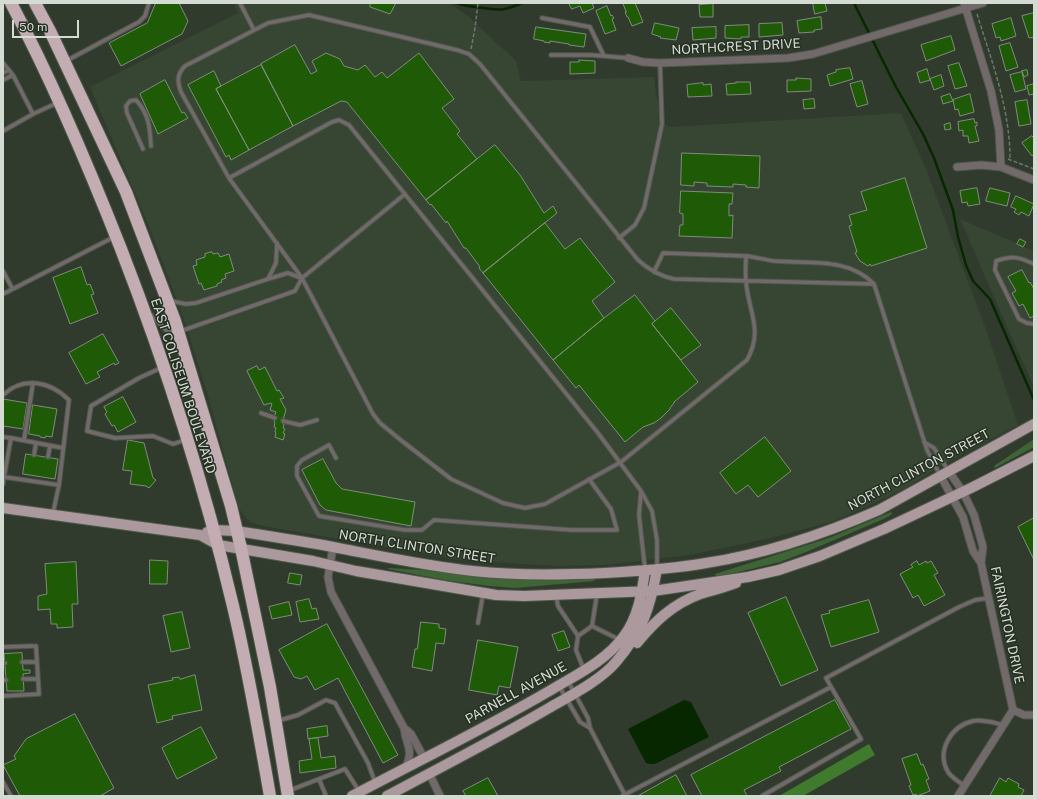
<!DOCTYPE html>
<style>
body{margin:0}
#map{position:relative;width:1037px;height:799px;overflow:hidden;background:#303b2d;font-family:"Public Sans",sans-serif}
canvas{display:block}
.frame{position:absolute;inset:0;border:4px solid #d4dbd2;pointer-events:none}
.scale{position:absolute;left:12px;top:20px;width:67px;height:18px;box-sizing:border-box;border:2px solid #d4dbd2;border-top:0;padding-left:5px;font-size:12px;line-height:14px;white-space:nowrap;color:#d4dbd2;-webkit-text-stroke:3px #263023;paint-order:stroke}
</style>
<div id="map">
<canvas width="1037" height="799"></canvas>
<div class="frame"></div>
<div class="scale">50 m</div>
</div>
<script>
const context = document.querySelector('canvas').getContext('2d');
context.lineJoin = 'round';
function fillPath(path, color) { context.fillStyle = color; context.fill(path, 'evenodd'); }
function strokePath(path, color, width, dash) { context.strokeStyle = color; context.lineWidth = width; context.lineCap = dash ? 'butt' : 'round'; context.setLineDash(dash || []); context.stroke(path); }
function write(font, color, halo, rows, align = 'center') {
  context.font = font + ' "Public Sans",sans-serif'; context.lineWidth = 3; context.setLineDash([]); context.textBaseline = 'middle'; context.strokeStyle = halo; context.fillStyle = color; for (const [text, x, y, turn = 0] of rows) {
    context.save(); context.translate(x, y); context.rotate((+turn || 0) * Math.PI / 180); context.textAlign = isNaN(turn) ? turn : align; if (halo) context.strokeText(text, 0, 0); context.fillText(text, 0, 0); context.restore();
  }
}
fillPath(new Path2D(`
 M237,3H449L468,16L516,61L521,81L654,77L656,94L662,124L670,127L901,113L926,169L985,327L1018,425L944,464L902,490L834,521L779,536L738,545L689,555L606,565L555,566L460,560L275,528L255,524L248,520L239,509L208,396L187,329L176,298L150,229L90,87L238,13L235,6Z
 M960,219L1034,251V387L999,309Z`), '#364632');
fillPath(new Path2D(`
 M1034,439V447L995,468L994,466Z
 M891,512L892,514L886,518L806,552L780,562L726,575L716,576L715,574L829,538Z
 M388,568L425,570L500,578L544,580L594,579L595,581L515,588L489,586L444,580L388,569Z`), '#3f6435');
fillPath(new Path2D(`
 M869,744L875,755L803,796H779Z`), '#3f7a2d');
fillPath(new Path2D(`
 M684,700L691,702L709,737L655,764H650L646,763L628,729Z`), '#072700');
strokePath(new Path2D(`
 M457,3C464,6 469,6 476,7C497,10 502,12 522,3
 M854,3L896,87L923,134L934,158L953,210L958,237L966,265L973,281L990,299L1034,400`), '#072700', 2.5);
const building = new Path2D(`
 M156,3H179L188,21L182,34L121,66L109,43L147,23Z
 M369,3H396L390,14L370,7V4Z
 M569,3H592L594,8L583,13L580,6L572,9Z
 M623,3H635L643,22L632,26L628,17H627L625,12H626Z
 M813,3H825L827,11L815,14Z
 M713,4V17H700L699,5Z
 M607,6L611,16L612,15L614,18L612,19L616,30L605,34L596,11Z
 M1034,13V37L1029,38L1022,16Z
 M821,17L822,29L814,30V32L799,33L797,21Z
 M1011,18L1016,36L1001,41L1000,37L996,38L992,24Z
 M655,23L679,28L676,40L660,38L661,37L652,34Z
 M782,23L783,35L759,37V24Z
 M749,25V37H741V39L725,38V26Z
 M536,27L586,34L584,47L569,45V44L550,41V43L544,42V41L534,39Z
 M716,27V38L693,40L692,28Z
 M951,36L955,50L926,61L921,45Z
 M1010,43L1018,67L1006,71L999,46Z
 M295,45L311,74L317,71L312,61L326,53L340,59L344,66L358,70L365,65L375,77L382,72L387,78L419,53L454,99L442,108L460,131L457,134L477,159L426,200L347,102L341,101L293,126L261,64Z
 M579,60L595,61V73L570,74V62H579Z
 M959,63L967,86L955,89L948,66Z
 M261,65L293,126L249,150L216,89Z
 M850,68L853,79L830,86L827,75L836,72V70Z
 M927,69L930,80L920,83L917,73Z
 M1027,70L1028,75L1024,77L1022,71Z
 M214,71L221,86L216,89L249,150L231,160L229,155L226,157L188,85Z
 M1022,72L1026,89L1015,92L1010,75Z
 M941,75L944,86L934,90L930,79Z
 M796,78L811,79V91L787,92V80H796Z
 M165,80L182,113L184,112L188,118L158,134L140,94Z
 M862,81L868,104L857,107L850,84Z
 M736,82H750L751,94L727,95L726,84L736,83Z
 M703,83V85L711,84L712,96L688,97L687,85Z
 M1034,84V94L1029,95L1027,86Z
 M950,94L953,101L943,104L941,97Z
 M970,94L974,112L960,116L958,109L955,110L953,100Z
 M814,99L815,108L804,109L803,100Z
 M1027,100L1031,124L1019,126L1015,102Z
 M974,119L975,123L977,122V126H975L979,141L969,143L968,136H963V130L959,131L958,122Z
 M950,123L951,129L945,130L944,125Z
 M1032,136L1034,138V154L1032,156L1022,143Z
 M495,145L520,175L544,213L553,206L557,213L483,273L479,268L480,267L466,248H464L447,221L446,223L431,204L430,205L426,200Z
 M682,153L760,156L759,188L746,187V185L733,184V187L707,186V183L694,182V186L681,185Z
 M905,178L927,248L871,266L870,264L868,266L860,261L855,253L857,252L849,226L852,225L849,215L867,210L861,192Z
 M977,188L980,204L968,206L967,202L962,203L960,191Z
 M990,188L1010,193L1007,206L986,201Z
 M681,191L733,193L732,204H729V216L733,215L732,238L679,236L680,225H683V214L680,213Z
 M1016,196L1034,204L1029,216L1021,212L1019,215L1014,212L1016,209L1011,207Z
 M545,223L565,249L580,238L615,282L592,301L604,318L553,360L483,273Z
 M1020,239L1026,242L1023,247L1017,244Z
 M212,252L213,254L218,253L220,257L229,254L234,271L225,274L226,278L221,280L222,282L217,284V286L204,290L201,283L199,284L193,266L197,265L196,260L205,257V254Z
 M81,267L87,285L90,284L94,294L91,295L98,313L70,324L53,278Z
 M1022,270L1029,283L1030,282L1034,289V316L1030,318L1023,304L1019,306L1012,293L1016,291L1008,277Z
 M635,295L655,321L652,324L698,382L674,402V403L670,408V409L661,418L654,423L643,427L625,442L579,385L576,388L553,360L604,318Z
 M671,308L701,345L681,360L652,324Z
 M103,334L119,363L115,365L114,363L97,372L100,377L86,384L69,353Z
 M257,366L259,370L265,367L277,391L279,390L284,398L280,399L286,410L282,423L284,424L283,428L285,429L283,433L285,434L283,440L275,437L276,433L275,432L276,428L274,427L275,423L274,422L275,418L274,417L276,412L270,410L272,404L271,403L264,405L247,371Z
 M123,397L136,422L118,432L114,425L112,426L105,414L107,412L104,407Z
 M3,399L27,403L23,429L3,426Z
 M33,405L57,409L52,437L46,436L45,438L40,437V436L29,434Z
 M765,437L791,471L758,497L748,485L736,494L720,473Z
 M128,440L144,443L153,478L156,480L149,488L146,486L130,484L132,471L123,470Z
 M26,454L58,459L55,479L23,474Z
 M323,459L336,483L342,489L415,502L411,526L326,510L320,505L302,470Z
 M1034,518V560L1018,527Z
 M150,560L168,561L167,584H150Z
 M917,561L919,565L926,561L927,563L931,561L938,573L934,575L945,595L924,606L918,595L913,598L900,574L913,567L911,565Z
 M76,562L78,604H72L73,627L57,628V624H51L50,609L38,610V596L47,594L45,564Z
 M290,573L302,575L300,585L288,583Z
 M786,597L818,670L781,686L748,613Z
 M309,599L312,609L316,608L319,619L300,622L296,602Z
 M869,600L879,632L831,647L821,615L830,613L829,611Z
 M289,602L292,615L272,619L269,607Z
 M182,612L190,648L171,652L163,616Z
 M421,622L439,624V628L446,629L444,644L436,643L432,671L412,667L415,649H417Z
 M327,624L398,755L383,763L338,678L315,690L307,676L301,679L294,677L279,650Z
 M564,631L570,647L558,651L552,635Z
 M478,640L518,647L510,688L499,686L497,695L469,690Z
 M22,653L23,670H30V673L23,674L24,691H7L4,654Z
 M195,675L202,710L172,716L173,719L157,723L148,685L173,680L172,678L179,677L180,679Z
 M835,700L851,729L779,767L781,771L744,790L747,796H702L691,775Z
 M75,714L114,788L100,796H20L3,765L16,759L14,756L26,739Z
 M327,726L328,736L308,739L307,729Z
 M201,727L217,758L177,779L162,748Z
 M318,738L321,758L335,756L336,768L300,773L299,761L312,759L309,739Z
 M917,754L921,765L923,764L929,779L926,780L930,791L917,796L916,794L913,795L909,786L911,785L902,759Z
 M676,775L687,796H638Z
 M488,778L498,796H466L463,791Z
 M1000,778L1006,782L1008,778L1019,784L1018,787L1024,790L1021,796H990Z`);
fillPath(building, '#1f5a07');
strokePath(building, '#7f8c7c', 1);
const lane = new Path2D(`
 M240,3L254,30
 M542,18L590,27L604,56
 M551,55H591L628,58
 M66,61L139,22L145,16L149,3
 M3,63L13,75L33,114
 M3,73L9,70
 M3,80L13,75
 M3,131L33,114L57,103
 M143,149L127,113L126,106L130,101L136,100C149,114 150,128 151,146
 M229,178L332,122L339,120L349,125L598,433L641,491L652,511L657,540V568
 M619,238L635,225L644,208L662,124L660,63
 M746,256C756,257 765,260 774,261C809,264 848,257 874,284
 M1034,264C1019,257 1013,255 996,261L995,270L1019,319L1027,323L1034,324
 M3,271L12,288
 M654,272L663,253L746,256C746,264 745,273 746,281C748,311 764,330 747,360L621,462L545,504L525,508L503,503L451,479L402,441L380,423L373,414L302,278L229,178L181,92C177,81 177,74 185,66L268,23L309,15L457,50L469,54L480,64L638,260C649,270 660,276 674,279L874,284L927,450L940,475
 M268,279L288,273L301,278
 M3,294L114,237
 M171,301L186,304L196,303L268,279L276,263L277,243
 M150,314L166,330L175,332
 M181,331L295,291L302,278L405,194
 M161,368L139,378L91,406L87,431L115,438L153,436L173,444L185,440
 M3,395C23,376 50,381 69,400L59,485
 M261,413L275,418
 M283,421L300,425L317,420
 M3,437L11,438L4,477
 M11,438L63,448
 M24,440L33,383
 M924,442L934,448L948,470
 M34,455L36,443
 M48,457L50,446
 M336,458L329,445L302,460L297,466V476L319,516L405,530H422L434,520L572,530H617L611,509L589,479
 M3,484L4,477L59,485L53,513
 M641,492L639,515L645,569
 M556,595L558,606L578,636
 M478,623L483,594
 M592,626L620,640
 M3,647L33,646
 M22,662H37
 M3,663H5
 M584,670L576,650L578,636L592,626L597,594
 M23,679H38
 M3,680H6
 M568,681L588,718L590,728L625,795
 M559,686L580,722L590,728
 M3,696L39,694L36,646
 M277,721L298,715L326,700L335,703L368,763L375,782
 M319,779L345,769L359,791
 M3,782L11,796
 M965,786C959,782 952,778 948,772C936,751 951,726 973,721C983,719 994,723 1004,725
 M288,791L319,779L326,796
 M622,796L831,687
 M762,796L861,739L826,678L959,607L975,600L989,598`);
const street = new Path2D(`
 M964,3L991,91L999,130L1001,167
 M628,58L643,62L660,63L788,58L813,54L983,3
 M957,167L981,165L1001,167L1034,180
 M948,470L963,492L974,515L983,547L981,563L1013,710L958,796
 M940,475L963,517L973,551L981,563
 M333,547L328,577L331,592L404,728C406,747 414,747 406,767
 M1013,710L1024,715H1034
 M404,728L411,734L424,758
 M429,773L440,796`);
const primary = new Path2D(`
 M3,508L200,535L218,545L313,561L356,571L496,595L524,596L653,591L748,577L779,570L820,556L884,529L971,488L1034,456
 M207,532L214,530L236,531C268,536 301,541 333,547C380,556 426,566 473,571C517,576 561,575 605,573C639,571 673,569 706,563C766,554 824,534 879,510L1034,424
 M637,643C655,621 673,604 700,594C712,590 724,588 736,583
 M352,796C418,761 486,728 551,690C576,675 606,661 624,636C638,617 642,593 645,570
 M387,796C441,767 496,739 549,708C570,696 601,680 616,662C643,630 650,609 657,569`);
const highway = new Path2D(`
 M11,3C53,82 88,165 121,249C166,365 204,484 233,606C248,669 259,733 270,796
 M35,3L50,31L126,192L175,321L231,506L241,548L270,687L288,796`);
strokePath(lane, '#4e584b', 5.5);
strokePath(street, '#4e584b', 9);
strokePath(primary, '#4e584b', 12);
strokePath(highway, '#4e584b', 14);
strokePath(new Path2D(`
 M977,14C992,62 1010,109 1010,159
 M471,49L475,28L478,3
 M1008,159L1034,169`), '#6d776a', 1.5, [4, 2]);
strokePath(lane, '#72696b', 3.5);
strokePath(street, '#72696b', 7);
strokePath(primary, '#ac999e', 10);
strokePath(highway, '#c3acb2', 12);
write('13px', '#d4dbd2', '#263023', [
 ["NORTHCREST DRIVE",736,47,-3],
 ["EAST COLISEUM BOULEVARD",183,386,72],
 ["NORTH CLINTON STREET",919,470,-28],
 ["NORTH CLINTON STREET",417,547,9],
 ["FAIRINGTON DRIVE",1007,625,78],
 ["PARNELL AVENUE",516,693,-29]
]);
</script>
